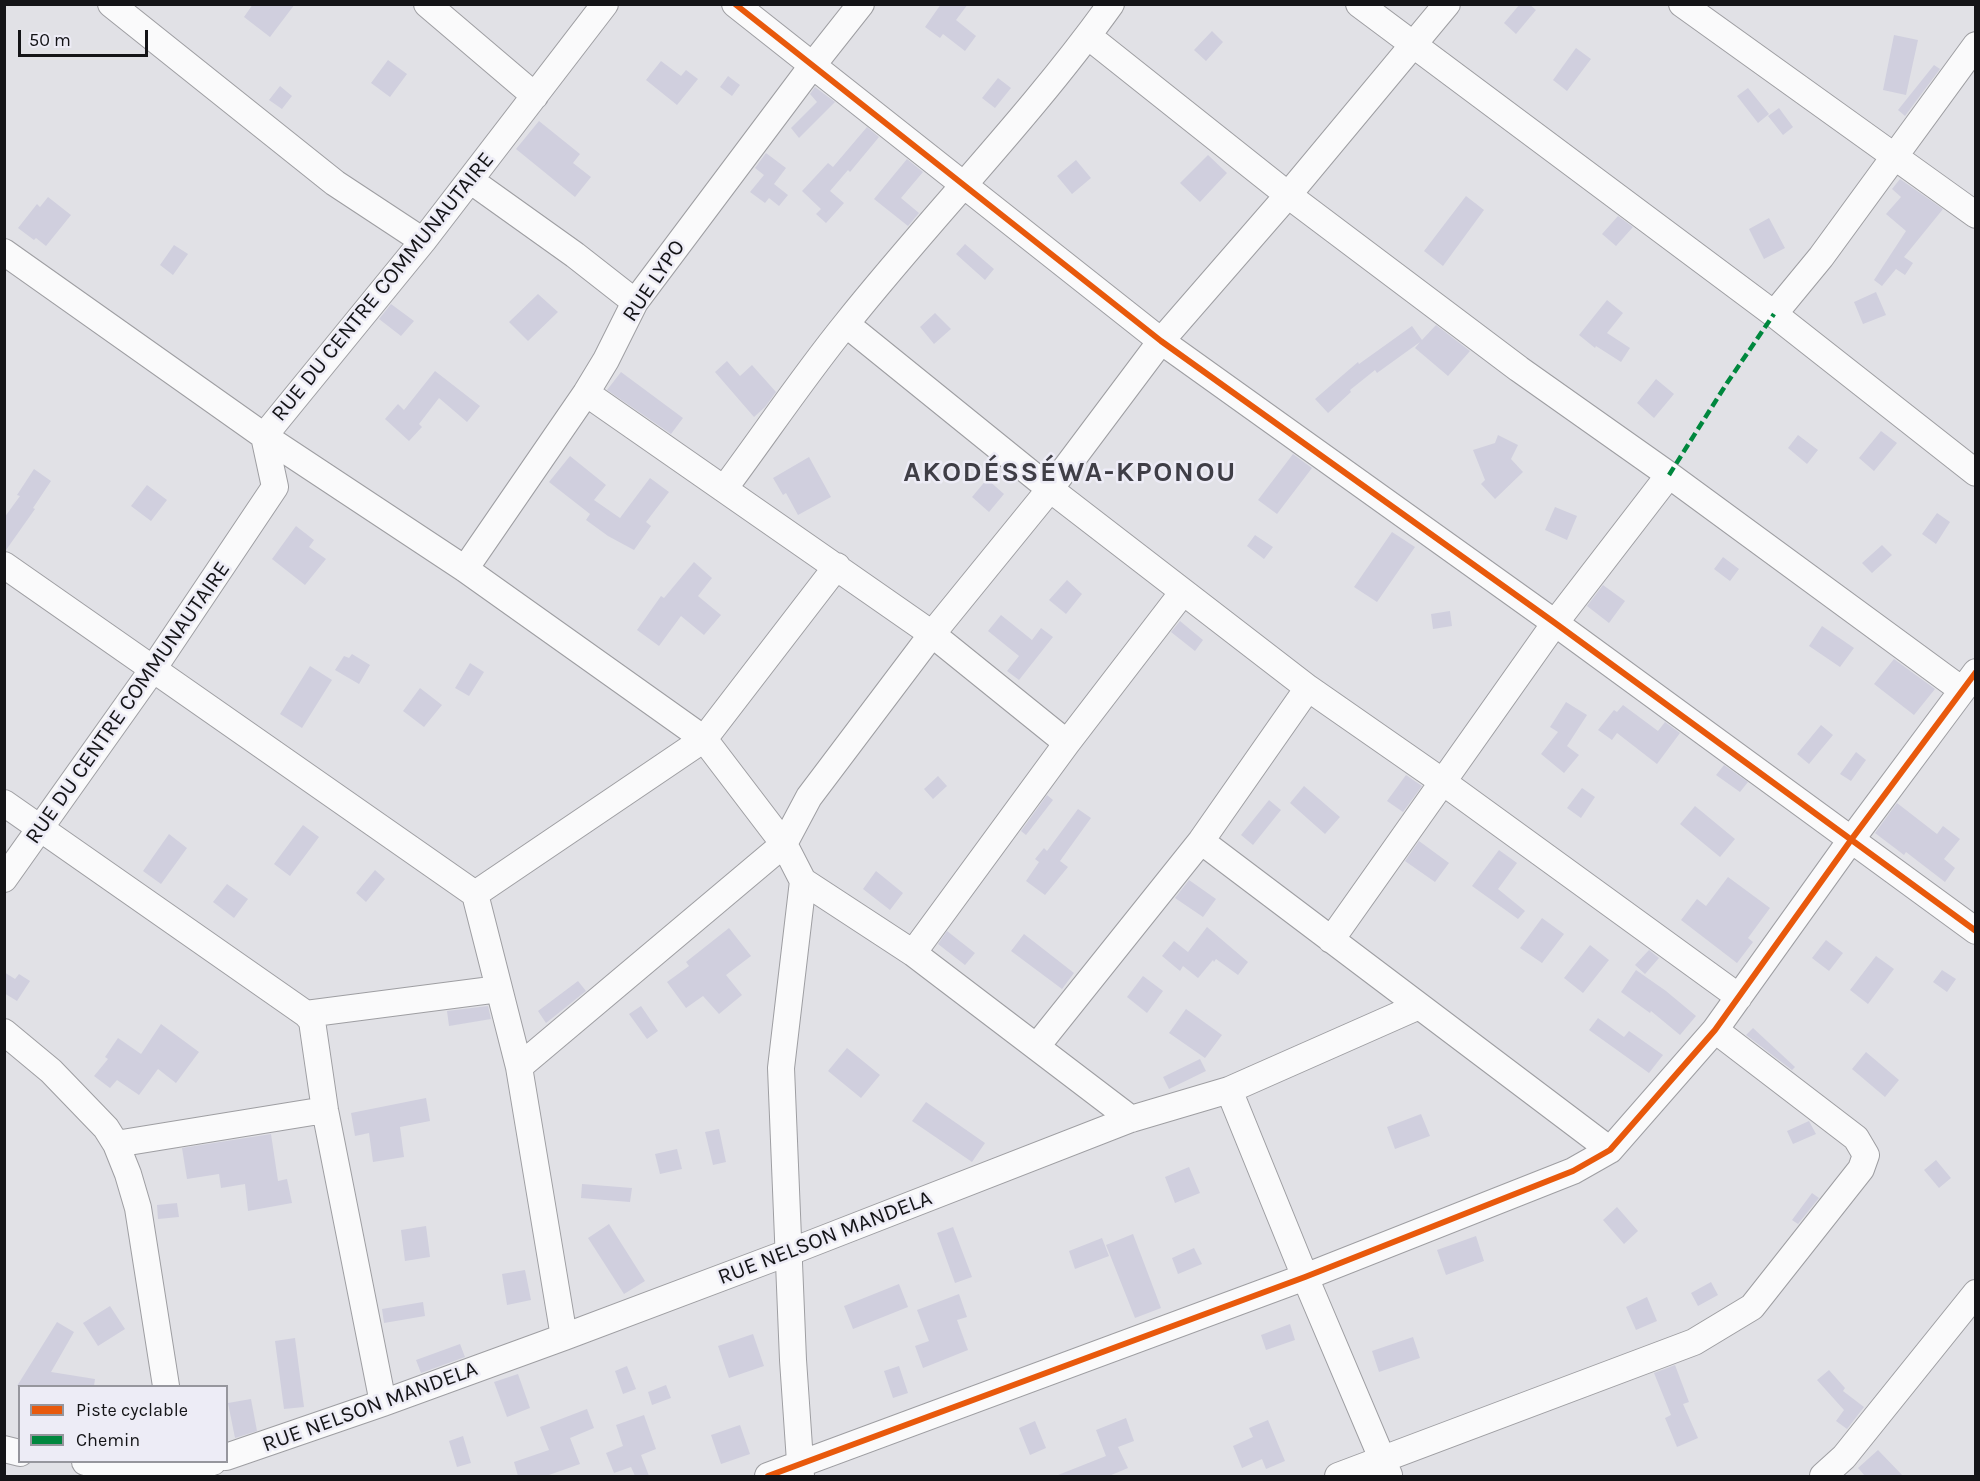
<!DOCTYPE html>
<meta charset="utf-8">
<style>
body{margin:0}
#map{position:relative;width:1980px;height:1481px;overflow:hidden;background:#e1e1e6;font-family:Karla,sans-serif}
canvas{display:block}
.frame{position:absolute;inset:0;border:6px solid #141417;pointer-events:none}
.legend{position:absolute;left:18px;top:1385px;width:210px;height:78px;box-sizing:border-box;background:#edecf6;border:2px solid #96969d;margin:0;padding:8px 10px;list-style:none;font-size:18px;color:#141417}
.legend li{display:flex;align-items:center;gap:12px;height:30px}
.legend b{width:30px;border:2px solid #96969d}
.scale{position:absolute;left:18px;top:30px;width:130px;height:27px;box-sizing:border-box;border:3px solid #141417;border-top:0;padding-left:8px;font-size:18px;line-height:21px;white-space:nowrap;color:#141417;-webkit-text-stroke:4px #edecf6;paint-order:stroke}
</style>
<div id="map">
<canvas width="1980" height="1481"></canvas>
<div class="frame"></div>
<ul class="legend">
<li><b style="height:8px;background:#e8590c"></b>Piste cyclable</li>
<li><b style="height:8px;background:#00873e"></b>Chemin</li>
</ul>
<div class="scale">50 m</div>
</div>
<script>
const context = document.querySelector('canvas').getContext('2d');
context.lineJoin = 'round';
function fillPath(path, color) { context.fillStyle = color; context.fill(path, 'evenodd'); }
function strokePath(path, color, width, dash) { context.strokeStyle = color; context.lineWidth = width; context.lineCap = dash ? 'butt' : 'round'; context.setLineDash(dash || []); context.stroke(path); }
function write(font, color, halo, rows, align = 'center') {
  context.font = font + ' Karla,sans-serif'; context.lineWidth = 5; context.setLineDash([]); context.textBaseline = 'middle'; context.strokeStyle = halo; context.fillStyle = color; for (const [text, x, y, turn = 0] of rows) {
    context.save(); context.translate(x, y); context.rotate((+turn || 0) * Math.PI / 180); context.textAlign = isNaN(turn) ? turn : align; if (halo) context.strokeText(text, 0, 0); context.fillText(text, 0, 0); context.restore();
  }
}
fillPath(new Path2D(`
 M253,4H295L270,37L244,17Z
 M941,4H968L956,20L976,36L965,51L943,34L940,38L925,27Z
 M1520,4H1529L1536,10L1516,34L1504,23Z
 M1212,31L1223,42L1206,61L1194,50Z
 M1894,35L1918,40L1906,95L1883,90Z
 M1576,48L1591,59L1567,91L1553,80Z
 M388,60L407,74L390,97L371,83Z
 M661,61L681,76L686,70L698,79L677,105L646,80Z
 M1934,65L1940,69L1905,116L1898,110Z
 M728,76L740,85L732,96L720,87Z
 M998,78L1011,88L995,108L982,98Z
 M280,86L292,96L282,109L269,100Z
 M815,87L835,102L799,138L791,128L817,102L810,94Z
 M1748,88L1769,114L1758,123L1737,96Z
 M1779,108L1793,127L1783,135L1768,116Z
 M539,121L580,154L573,163L591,177L575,197L516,149Z
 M867,127L879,137L850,172L848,170L830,191L844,203L826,223L816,214L821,209L802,191L828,163L833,167Z
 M766,153L786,168L774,184L788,195L779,206L769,198L765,203L750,192L764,175L755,168Z
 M1208,155L1227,173L1200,202L1180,183Z
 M907,159L923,172L901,198L919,213L908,226L874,199Z
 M1076,160L1091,178L1072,194L1057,176Z
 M1900,179L1943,209L1904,257L1913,263L1905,275L1896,269L1882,286L1874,280L1906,231L1886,214L1901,197L1892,189Z
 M1466,196L1484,210L1443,266L1424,251Z
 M48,197L71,215L46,246L36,238L34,240L18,228L37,204L40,207Z
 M1618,216L1633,227L1616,246L1602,234Z
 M1769,218L1785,248L1764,259L1749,229Z
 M965,244L994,269L985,280L956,254Z
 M174,245L188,254L173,275L160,265Z
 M1876,292L1886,315L1863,324L1854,302Z
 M538,294L558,312L528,341L509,322Z
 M1607,300L1623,313L1607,333L1630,348L1621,362L1596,346L1595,348L1579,335Z
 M391,304L414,321L401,336L379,319Z
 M935,313L951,329L934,344L920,327Z
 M1436,325L1470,351L1448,376L1415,348L1420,342L1377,373L1375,370L1350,390L1351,392L1328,413L1315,399L1358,362L1359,364L1412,326L1422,340Z
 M727,361L740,376L752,365L776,392L765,407L754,417L715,372Z
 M435,371L480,406L467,422L439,398L419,424L422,427L409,441L385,419L398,404L404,410Z
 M621,372L683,418L671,434L607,390Z
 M1656,379L1674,394L1654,418L1637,403Z
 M1881,431L1897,443L1874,471L1859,458Z
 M1498,435L1518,445L1511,459L1523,472L1495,499L1481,484L1485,480L1473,450L1495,443Z
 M1798,435L1818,450L1807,464L1788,448Z
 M1293,454L1312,468L1277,514L1258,500Z
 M570,456L606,485L594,500L620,518L650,478L669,492L646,522L651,526L634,550L608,536L586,520L590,514L549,482Z
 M809,457L831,497L798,515L786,493L783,495L773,478Z
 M34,469L51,481L33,508L35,509L6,550H4V518L20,496L17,495Z
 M987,479L1004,494L989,512L972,497Z
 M147,485L167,500L151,521L131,506Z
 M1555,507L1577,516L1567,540L1545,530Z
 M1937,513L1950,522L1936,544L1922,534Z
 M296,526L314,540L309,547L326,559L305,585L272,559Z
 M1392,532L1415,547L1377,602L1354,587Z
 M1255,535L1273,547L1264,559L1247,546Z
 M1882,545L1892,555L1872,573L1862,563Z
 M1723,557L1739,569L1730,581L1714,569Z
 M694,562L712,578L698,596L721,615L704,635L681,616L659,646L637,630L661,596L664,598Z
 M1067,580L1082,594L1066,614L1049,600Z
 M1603,585L1625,601L1609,623L1587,606Z
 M1450,611L1452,626L1433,629L1431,614Z
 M1001,615L1032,640L1041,628L1053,637L1019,680L1007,671L1019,656L988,631Z
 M1180,621L1203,640L1195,651L1171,632Z
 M1822,626L1854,648L1840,667L1809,646Z
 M352,654L370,665L359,684L335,670L344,656L349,658Z
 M1894,659L1935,689L1914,715L1874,684Z
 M470,663L484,672L469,696L455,688Z
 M310,666L332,680L302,728L280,714Z
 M420,688L442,705L424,727L403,711Z
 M1566,702L1587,715L1567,746L1579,755L1564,773L1541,754L1558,732L1550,727Z
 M1623,705L1658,731L1665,722L1680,733L1657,764L1617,733L1612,740L1598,730L1614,710L1617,712Z
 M1821,725L1833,735L1809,764L1797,754Z
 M1856,752L1866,760L1851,781L1840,774Z
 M1724,765L1748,782L1740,792L1716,775Z
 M1406,775L1422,786L1403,812L1387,801Z
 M938,776L947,786L933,799L924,789Z
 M1304,786L1340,817L1325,834L1290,803Z
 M1582,788L1595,797L1581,818L1567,808Z
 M1047,795L1053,800L1026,835L1021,831Z
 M1269,800L1281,810L1253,845L1241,835Z
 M1897,803L1937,834L1943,826L1960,839L1944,859L1955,868L1945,882L1906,852L1904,855L1875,833Z
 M1695,806L1735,839L1720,857L1680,824Z
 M1078,809L1091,818L1060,861L1068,867L1045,895L1026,881L1039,862L1035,859L1044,848L1047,851Z
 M303,825L319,837L290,876L274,864Z
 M169,834L187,848L161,884L143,871Z
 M1419,841L1449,863L1435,882L1405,861Z
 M1499,850L1517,863L1498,889L1525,911L1518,919L1472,886Z
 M375,870L385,879L366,902L356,893Z
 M876,871L903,893L890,910L863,889Z
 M1728,877L1770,908L1748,938L1753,942L1737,963L1681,920L1697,899L1706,906Z
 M1189,880L1216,899L1203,917L1175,898Z
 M227,884L248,899L234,918L213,902Z
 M1542,918L1564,934L1542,963L1520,948Z
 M1207,927L1248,962L1238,975L1216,959L1214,962L1213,960L1198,978L1183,966L1180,971L1162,956L1174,941L1188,952Z
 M729,928L751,956L726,975L742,995L719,1014L703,996L686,1008L667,982L689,966L686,962Z
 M947,931L975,953L965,965L938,944Z
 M1024,934L1074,973L1062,989L1011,951Z
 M1826,940L1843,953L1829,971L1812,958Z
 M1590,945L1609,960L1583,993L1564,978Z
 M1649,950L1659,958L1645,974L1635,965Z
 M1876,956L1894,969L1868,1004L1850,990Z
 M1636,970L1666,991L1696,1016L1680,1035L1651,1011L1650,1013L1621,992Z
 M1942,970L1956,979L1947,992L1933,982Z
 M4,972L15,979L19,974L30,981L17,1001L4,993Z
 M1143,976L1163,991L1147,1013L1127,997Z
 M578,981L586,991L546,1023L538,1011Z
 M488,1006L491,1019L449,1026L447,1011Z
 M641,1006L658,1031L647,1039L629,1014Z
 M1186,1009L1222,1035L1205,1058L1169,1033Z
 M1598,1018L1624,1037L1629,1031L1663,1055L1649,1073L1589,1030Z
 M161,1024L199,1052L176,1083L158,1069L139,1095L117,1080L110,1088L94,1076L108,1059L105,1057L118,1038L141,1054Z
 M1753,1028L1795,1067L1792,1070L1746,1035Z
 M847,1048L880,1075L861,1098L828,1071Z
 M1866,1052L1899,1080L1885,1097L1852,1069Z
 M1200,1059L1206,1071L1169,1089L1163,1077Z
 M426,1098L430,1121L400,1127L404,1157L373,1162L369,1133L355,1136L351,1113Z
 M926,1102L985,1143L972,1162L912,1121Z
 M1421,1114L1430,1136L1395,1149L1387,1127Z
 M1809,1121L1816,1134L1793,1144L1787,1131Z
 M719,1129L726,1162L713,1165L705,1132Z
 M271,1134L278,1181L287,1179L292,1203L248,1211L245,1184L221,1188L219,1174L187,1179L182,1148Z
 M677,1149L682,1169L660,1174L655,1154Z
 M1936,1160L1951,1178L1939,1188L1924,1170Z
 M1189,1167L1200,1193L1175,1203L1165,1177Z
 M582,1184L632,1188L630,1202L581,1198Z
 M1812,1193L1819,1198L1798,1224L1792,1220Z
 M177,1203L179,1217L158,1219L157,1205Z
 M1617,1207L1638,1231L1624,1244L1603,1220Z
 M609,1224L645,1281L624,1294L588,1238Z
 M426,1226L430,1257L405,1261L401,1230Z
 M953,1227L972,1277L955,1283L937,1233Z
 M1133,1234L1161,1308L1135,1318L1106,1245Z
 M1476,1236L1484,1261L1446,1275L1437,1250Z
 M1102,1238L1109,1256L1075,1269L1069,1251Z
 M1194,1248L1202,1264L1178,1274L1172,1258Z
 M525,1270L531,1300L507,1305L502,1274Z
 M1711,1282L1718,1295L1698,1306L1691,1293Z
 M899,1284L908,1307L853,1329L844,1306Z
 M959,1294L967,1317L957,1320L968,1350L923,1368L915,1346L929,1341L917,1310Z
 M1647,1297L1657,1321L1636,1330L1626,1307Z
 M423,1302L425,1316L384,1323L382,1309Z
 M110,1306L125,1329L98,1346L83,1323Z
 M57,1322L74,1332L51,1372L95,1379L94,1386H17Z
 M1290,1324L1295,1340L1266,1350L1261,1335Z
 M753,1334L764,1366L729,1378L718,1346Z
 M1413,1337L1420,1358L1379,1372L1372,1351Z
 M295,1338L304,1407L284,1409L275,1341Z
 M460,1344L465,1357L421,1373L416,1360Z
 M1675,1365L1689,1402L1683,1404L1698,1438L1677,1447L1665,1418L1671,1415L1654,1373Z
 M627,1366L636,1389L623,1394L615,1371Z
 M899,1366L908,1393L893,1398L884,1371Z
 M1829,1370L1845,1388L1843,1391L1864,1407L1847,1429L1836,1421L1844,1410L1817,1380Z
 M518,1374L530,1408L507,1417L494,1382Z
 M666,1385L671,1398L652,1405L648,1392Z
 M251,1399L257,1431L235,1438L228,1403Z
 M587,1409L594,1428L570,1438L580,1464L546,1476H518L514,1462L549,1450L540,1427Z
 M644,1415L656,1449L641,1455L649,1476H635L631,1467L614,1473L606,1453L623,1446L616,1425Z
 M1126,1418L1134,1441L1118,1447L1128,1468L1109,1476H1058V1475L1106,1456L1096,1430Z
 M1268,1420L1285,1461L1266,1469L1262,1459L1242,1468L1233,1446L1253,1437L1249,1428Z
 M1035,1421L1046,1448L1030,1455L1019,1428Z
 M740,1425L750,1454L721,1464L711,1435Z
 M463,1436L471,1463L457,1467L449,1441Z
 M1878,1450L1903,1476H1865L1858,1468Z`), '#d0cfde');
const minor = new Path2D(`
 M111,4L335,183L423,241
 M427,4L535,96
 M735,4L1161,341L1555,623L1976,931
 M1359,4L1774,314L1976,473
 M1682,4L1976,215
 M1088,36L1288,195L1519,369L1669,475L1962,690
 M470,180L575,255L635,302
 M4,252L264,436L465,569L704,739L784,844L803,881L913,953L1131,1119
 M1774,314L1821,257L1976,45
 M846,324L1050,489L1308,688L1443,782L1739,997
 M586,393L932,634L1067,743
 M724,489C765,434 803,377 846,324C932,216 1030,117 1111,4
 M4,565L475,894L519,1067L564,1337
 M465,569L586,393L606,360L635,302L812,66L861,4
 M4,803L306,1014L312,1021L325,1110L383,1403
 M1201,841L1610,1150
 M4,879L153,669L275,487L264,436L423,241L605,4
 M475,894L704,739L837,566
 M1331,940L1555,623L1669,475
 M913,953L1067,743L1183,592
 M306,1014L499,989
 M4,1032L51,1071L106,1128L116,1144L128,1174L138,1208L166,1386
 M1037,1046L1201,841L1308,688
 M519,1067L784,844L809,797L932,634L1050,489L1161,341L1288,195L1447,4
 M1229,1090L1305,1277L1389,1475
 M116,1144L325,1110
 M4,1449L20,1453
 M226,1457L383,1403L564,1337L787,1253L1131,1119L1229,1090L1419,1006
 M85,1462L179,1473L213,1462
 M768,1476L1305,1277L1573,1171L1610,1150L1715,1030L1851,840L1976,672
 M801,1476L793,1360L781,1068L803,881
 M1338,1476L1694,1342L1752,1307L1861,1169L1866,1155L1856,1138L1715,1030
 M1823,1476L1844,1457L1976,1293`);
strokePath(minor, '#9e9ea2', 28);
strokePath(minor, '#fafafb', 26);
strokePath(new Path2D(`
 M1669,475L1727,383L1774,314`), '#00873e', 4.5, [9, 4.5]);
strokePath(new Path2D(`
 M735,4L1161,341L1555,623L1976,931
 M768,1476L1305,1277L1573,1171L1610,1150L1715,1030L1851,840L1976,672`), '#e8590c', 6);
write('22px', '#141417', '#edecf6', [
 ["RUE LYPO",654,281,-56],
 ["RUE DU CENTRE COMMUNAUTAIRE",383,287,-51],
 ["RUE DU CENTRE COMMUNAUTAIRE",128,703,-55],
 ["RUE NELSON MANDELA",825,1238,-21],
 ["RUE NELSON MANDELA",370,1407,-20]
]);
context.letterSpacing = '1.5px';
write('bold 28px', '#3f3e46', '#edecf6', [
 ["AKODÉSSÉWA-KPONOU",1070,473]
]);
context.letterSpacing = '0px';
</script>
